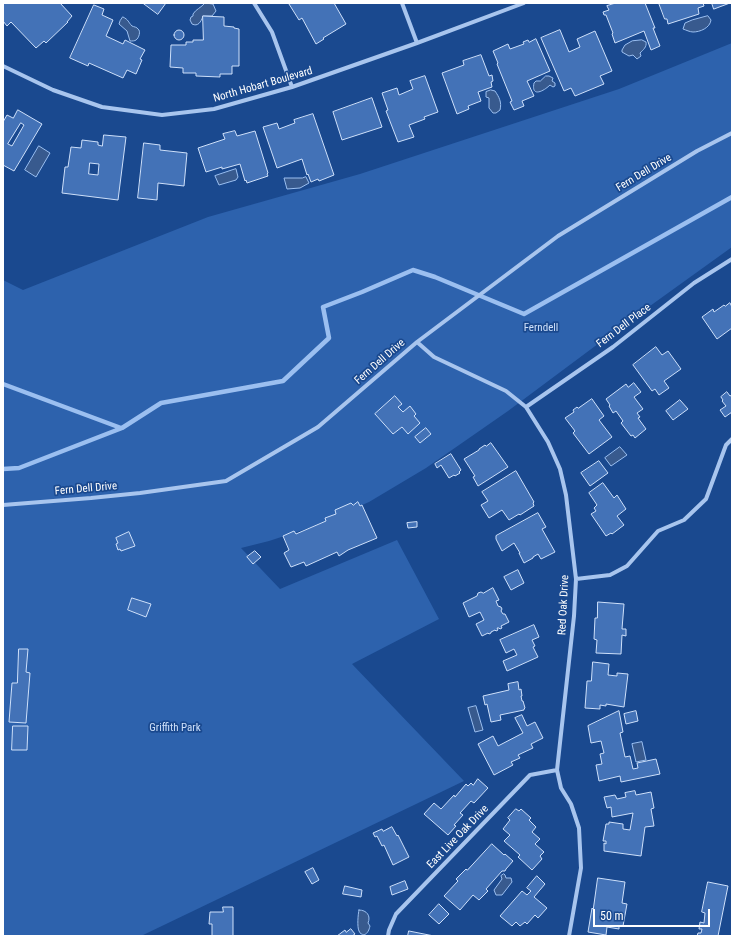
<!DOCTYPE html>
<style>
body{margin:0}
#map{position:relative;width:735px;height:939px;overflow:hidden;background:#1a498f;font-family:"Roboto Condensed",sans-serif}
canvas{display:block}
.frame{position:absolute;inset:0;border:4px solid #fff;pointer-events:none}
.scale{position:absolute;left:593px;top:909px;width:117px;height:18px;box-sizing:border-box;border:2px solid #fff;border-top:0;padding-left:5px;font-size:12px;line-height:14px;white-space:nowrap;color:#fff;-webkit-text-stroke:3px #1a498f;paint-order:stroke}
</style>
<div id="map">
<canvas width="735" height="939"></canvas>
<div class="frame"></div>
<div class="scale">50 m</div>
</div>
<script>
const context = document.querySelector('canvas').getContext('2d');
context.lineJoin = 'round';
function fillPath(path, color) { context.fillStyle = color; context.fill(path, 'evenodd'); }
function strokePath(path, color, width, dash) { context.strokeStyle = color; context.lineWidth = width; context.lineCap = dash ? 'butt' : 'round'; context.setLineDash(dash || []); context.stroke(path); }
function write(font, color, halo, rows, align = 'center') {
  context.font = font + ' "Roboto Condensed",sans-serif'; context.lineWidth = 3.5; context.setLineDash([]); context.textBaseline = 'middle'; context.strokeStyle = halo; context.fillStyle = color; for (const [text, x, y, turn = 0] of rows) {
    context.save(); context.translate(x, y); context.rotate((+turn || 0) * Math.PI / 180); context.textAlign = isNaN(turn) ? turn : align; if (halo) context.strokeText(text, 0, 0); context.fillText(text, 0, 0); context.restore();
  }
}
fillPath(new Path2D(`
 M732,43V247L618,329L508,411L426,468L369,502L309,528L269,541L241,548L280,589L397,540L439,619L352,664L464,781L141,936H3V280L23,290L208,217L360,174L619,89Z`), '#2d62ad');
const water = new Path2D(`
 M205,3L213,4L216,11L212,16H203C201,22 198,27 192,24L190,20L191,17L193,16V14C196,9 201,8 205,3Z
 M708,16L711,20C710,28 700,32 693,32C690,32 686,30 683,29L685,23L692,20Z
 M123,17C129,20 128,22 132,26C134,27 137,27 138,29C141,31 139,38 136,40C135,41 132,41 130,41L127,31L119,24L120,21Z
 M642,40L646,42C647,47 643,50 640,53L641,56L637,59L633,55L629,56L622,52V50L625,45L632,41Z
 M546,76H549L553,78L552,81L555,83V86L553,87L550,85C544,91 531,98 534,83L536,81H540Z
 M491,90L495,91C499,97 502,102 500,110L496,113H493L489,108V98L486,97V92Z
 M39,146L50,153L36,177L25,170Z
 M236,169L238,177L236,180L219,185L215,176Z
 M306,177L309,183L300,188L287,189L284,178H302Z
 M620,447L627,455L611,466L605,458Z
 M476,706L483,730L475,732L468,708Z
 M642,742L646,760L636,762L632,744Z
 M504,874L505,875L506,878H511L512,882L502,895H496L494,890L502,879L501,876Z
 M359,910C367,910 371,916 368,923L370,926C369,930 368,933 364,935C362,934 360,934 359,931C357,927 358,914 359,910Z`);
fillPath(water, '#385a8e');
strokePath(water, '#9bbff0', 1);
strokePath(new Path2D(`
 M3,384L121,428
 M3,469L19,468L122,428L161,403L283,381L329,338L323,307L362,292L413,270L435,277L524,314L732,197`), '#9bbff0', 4.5);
const building = new Path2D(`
 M3,3H60L72,16L67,22H68L46,43L44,41L36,48L11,22L7,26L3,21Z
 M143,3H166L158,14Z
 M291,3H334L346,24L323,38L324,39L316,44L302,18L299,20L289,4Z
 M616,3H645L655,28H653L660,46L651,50L644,31L615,43L612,34L613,33L606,15H604L603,12L609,10L607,6Z
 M659,3H703L704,6L698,8L699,14L668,24L667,19H665Z
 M712,3H730L714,9Z
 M94,5L104,9L102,15L113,20L106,36L123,44L125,40L145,50L140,59L142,60L136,74L127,70L123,78L89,63L88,66L70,58Z
 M203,16L224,17V26L234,27V28L239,29V66H232V74H220V77L196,76V73H183V68L170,67L171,45H186V42H193V40H203Z
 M174 35a5 5 0 1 1 10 0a5 5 0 1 1-10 0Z
 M560,30L569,52L580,47L577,39L595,31L612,71L600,76L604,84L575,96L571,88L564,91L541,38Z
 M536,39L550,71L527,81L534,96L522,101L524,106L514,110L510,102L512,101L497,64L498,63L493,51L508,44L510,49L524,44L523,42L528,40L529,42Z
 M481,55L489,76L492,75L493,81L491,82L492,87L478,92L481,101L468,106L469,109L457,114L442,73L464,65L463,61Z
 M425,76L438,112L424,117L425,119L409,125L414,137L398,142L386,111L388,110L382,93L397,88L399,95L413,89L410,81Z
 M372,98L382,127L342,140L333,112Z
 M18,110L42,124L14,171L3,165V122L7,115L13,118ZM21,123L24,125L12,146L8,144Z
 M313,114L334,175L319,181L318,179L311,182L308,174L307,175L302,159L277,168L263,127L277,123L279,129L295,123L294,120Z
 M235,131L237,136L255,131L268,173L267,174L268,176L247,183L246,180L245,181L240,164L222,169V167L206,172L198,148L225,139L223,134Z
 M104,135L126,137L118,200L62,193L65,167H68L71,147L81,148L82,140L98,142V145L102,146ZM90,163L99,164L98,175L89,174Z
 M144,143L160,145V150L187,153L184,186L158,183L157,200L138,198Z
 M730,303L732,307V328L717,339L702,317L713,309L714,312L724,305L725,306Z
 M656,347L662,355L668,351L681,369L664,381L669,388L659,395L655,389L652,391L633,365Z
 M634,383L641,392L634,397L643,409L637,413L640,417L638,418L646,429L635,438L633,435L631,436L621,423L623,421L616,411L613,413L609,406L610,405L606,399L626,384L628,387Z
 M727,392L730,396L732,395V412L725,417L720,410L726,406L722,401L723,400L721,397Z
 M395,396L402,404L398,407L403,412L410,406L416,414L414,416L420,423L408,434L402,427L393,434L375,414Z
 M592,399L604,416L599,420L612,437L589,454L573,433L575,431L565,418L574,412L573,410L577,407L578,408Z
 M680,400L688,409L673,420L666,411Z
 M426,428L431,434L420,443L415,437Z
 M491,443L508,467L478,486L473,477L475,476L464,459L479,450V449L485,445L486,446Z
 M451,454L461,470L459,472L460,473L455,476L454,475L449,478L441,465L437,468L435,464Z
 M599,461L608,473L590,486L581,473Z
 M516,471L534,502L533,503L534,506L520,515L519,514L509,520L502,510L489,518L481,505L488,501L482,492Z
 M603,483L614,498L617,495L626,509L617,516L624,525L612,534L611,533L606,536L591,514L596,511L594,508L597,505L589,493Z
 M358,502L360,506L362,505L377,538L348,550L339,556L337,552L306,566L304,562L291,567L284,553L289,550L283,536L294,531L296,534L326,521L325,518L336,514L335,510L351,503L353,505Z
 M538,513L546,527L542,529L555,552L541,559L538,554L533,557V558L524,563L519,553H520L514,543L502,551L496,539V536Z
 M417,522V527L408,528L407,523Z
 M129,532L135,546L121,551L120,549L118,550L116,544L118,543L116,538Z
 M255,551L261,557L253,564L247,557Z
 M518,570L524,583L511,590L504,577Z
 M493,588L499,600L496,601L498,606L501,607L502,609L501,611L503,614H505L509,622L501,626L502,628L500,629L499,628H497L498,630L496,631L495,630L491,632V633L489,634L488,633L482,636L476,624L484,620L480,612L469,617L463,603L477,596L478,593L481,592L483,593Z
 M132,598L151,604L146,617L128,610Z
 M598,602L624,604L622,629H626V636L622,635L621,654L596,653L597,640L594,639L595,618H597Z
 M534,625L539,637L532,640L535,646L533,647L538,657L507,671L503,661L517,655L514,649L506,653L500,640Z
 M19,649H28L26,672L30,673L26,723L9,722L12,683H17Z
 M593,662L609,664L608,675L617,676V673L628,674L624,707L606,704V706L600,705V709L585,708L587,681H591Z
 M518,682L519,690L521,689L522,696H521L522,701H523L525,708L524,709V710L500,715L501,720L491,722L487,704L485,705L483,696L509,690L508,684Z
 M619,711L623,732L620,733L625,757L630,756L633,769L638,768L637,763L656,759L660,774L621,782L620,776L599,781L596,765L602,764L600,754L604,753L601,741L591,743L588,726Z
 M636,711L638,721L626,724L624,714Z
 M522,715L527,726L535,722L543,738L531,744L533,748L518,755L520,758L511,762L513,765L494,775L478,744L493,736L498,746L523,733L515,718Z
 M13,726H28L27,750H12Z
 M478,779L488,788L474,803L471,801L460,813L463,815L454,825L456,826L448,835L424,814L434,803L441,809L454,795L455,797L466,784L468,786L471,783L473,785Z
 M635,791L636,795L651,792L654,808L651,809L654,826L645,827L641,856L604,851V843L606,844V841H603L606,824H609V822L623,824V829L630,830L633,813L612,817L611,807L607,808L604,797L615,795L617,799L626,797L625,793Z
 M516,809L519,811L521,809L531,818L529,820L536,827L532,832L540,839L535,844L544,852L540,856L542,859L532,870L518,857L520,855L504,841L510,835L503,829L510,820L508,818Z
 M392,827L397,836L398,835L409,857L393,865L384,845L382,846L377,836L375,837L373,833L382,829L383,831Z
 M492,844L504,855L505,854L513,861L506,869L505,871H502L486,889L488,891L479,900L473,895L460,910L444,896L458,881L456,879L466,869L467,870Z
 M313,868L319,880L312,884L305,872Z
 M537,876L545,884L534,897L547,908L538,918L535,915L527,924L525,922L520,926L516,922L512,926L500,916L522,891L527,895L531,891L527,888Z
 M598,878L625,882L622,903L627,904L623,926H619V929L607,927L606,935L588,932L592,908L593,909Z
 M405,881L408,889L392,895L390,887Z
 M708,882L728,886L718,936H697L698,933H701L702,929H699L700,922L704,923L705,913L702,912Z
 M345,886L362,890L361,897L343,894Z
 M439,904L449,914L439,924L429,915Z
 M223,907H233V936H212V924H209L210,912H223Z
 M351,929L355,934L352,936H337L345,930L346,932Z
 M409,931L434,936H408Z`);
fillPath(building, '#4372b7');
strokePath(building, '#cee0fa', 1);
strokePath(new Path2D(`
 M254,3L272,32L292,87
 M402,3L417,43
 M3,66L53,90L102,107L162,115L214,109L292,87L417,43L524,3
 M417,342L434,357L506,391L526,407L548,442L560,469L566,495L576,579L574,616L557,770L561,788L571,804L579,828L581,868L569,936
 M526,407L613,347L694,283L732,259
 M3,505L91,498L140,493L226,481L318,427L417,342L558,236L697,151L732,133
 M576,579L610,575L627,566L658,531L684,520L706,499L726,445L732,439
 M388,936L389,930L396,914L530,775L557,770`), '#a8c5ee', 4);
write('11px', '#fff', '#1a498f', [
 ["North Hobart Boulevard",263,85,-16],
 ["Fern Dell Drive",644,173,-31],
 ["Fern Dell Place",624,326,-37],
 ["Fern Dell Drive",380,362,-41],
 ["Fern Dell Drive",86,489,-5],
 ["Red Oak Drive",564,605,-87],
 ["East Live Oak Drive",458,837,-46]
]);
write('11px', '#cee0fa', '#1a498f', [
 ["Ferndell",541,328],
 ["Griffith Park",175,728]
]);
</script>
